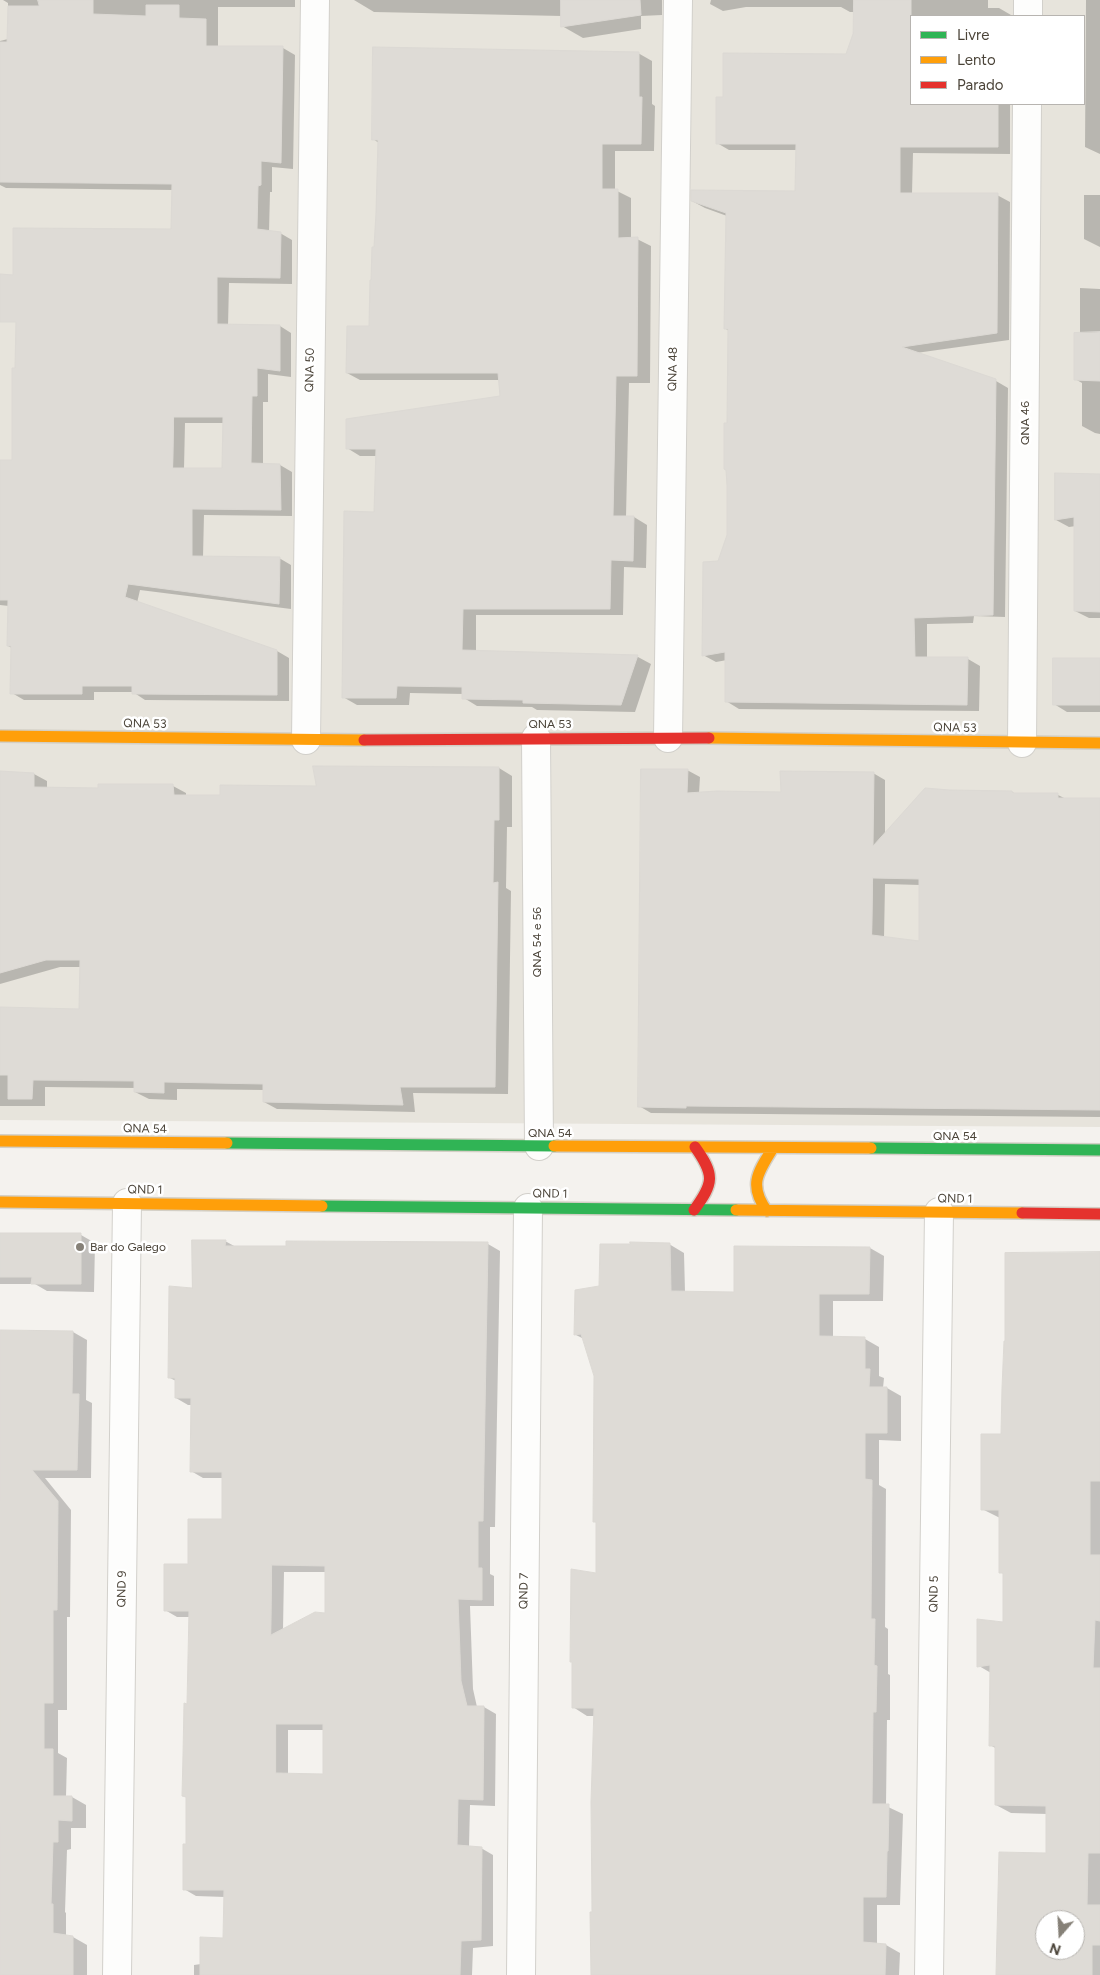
<!DOCTYPE html>
<style>
body{margin:0}
#map{position:relative;width:1100px;height:1975px;overflow:hidden;background:#f4f2ee;font-family:Figtree,sans-serif}
canvas{display:block}
.legend{position:absolute;left:910px;top:15px;width:175px;height:90px;box-sizing:border-box;background:#fff;border:1px solid #b7b4b0;margin:0;padding:6px 9px;list-style:none;font-size:15px;color:#4b4439}
.legend li{display:flex;align-items:center;gap:10px;height:25px}
.legend b{width:25px;border:1px solid #b7b4b0}
.north{position:absolute;left:1035px;top:1910px;width:50px;height:50px;box-sizing:border-box;background:#fff;border:1px solid #b7b4b0;border-radius:50%;rotate:199deg;font-size:14px;font-weight:700;line-height:20px;text-align:center;color:#4b4439}
.north::after{content:'';display:block;margin:auto;width:18px;height:22px;background:#868178;clip-path:polygon(50% 0,100% 100%,50% 72%,0 100%)}
</style>
<div id="map">
<canvas width="1100" height="1975"></canvas>
<ul class="legend">
<li><b style="height:6px;background:#30b455"></b>Livre</li>
<li><b style="height:6px;background:#ff9f0a"></b>Lento</li>
<li><b style="height:6px;background:#e5322d"></b>Parado</li>
</ul>
<div class="north">N</div>
</div>
<script>
const context = document.querySelector('canvas').getContext('2d');
context.lineJoin = 'round';
function fillPath(path, color) { context.fillStyle = color; context.fill(path, 'evenodd'); }
function strokePath(path, color, width, dash) { context.strokeStyle = color; context.lineWidth = width; context.lineCap = dash ? 'butt' : 'round'; context.setLineDash(dash || []); context.stroke(path); }
function write(font, color, halo, rows, align = 'center') {
  context.font = font + ' Figtree,sans-serif'; context.lineWidth = 5; context.setLineDash([]); context.textBaseline = 'middle'; context.strokeStyle = halo; context.fillStyle = color; for (const [text, x, y, turn = 0] of rows) {
    context.save(); context.translate(x, y); context.rotate((+turn || 0) * Math.PI / 180); context.textAlign = isNaN(turn) ? turn : align; if (halo) context.strokeText(text, 0, 0); context.fillText(text, 0, 0); context.restore();
  }
}
fillPath(new Path2D(`
 M0,0H1100V1127L0,1120ZM911,16H1084V104H911Z`), '#e7e4dc');
fillPath(new Path2D(`
 M3,0H295V7H218V47L283,48L295,55L293,169L272,167V192H270L269,232L280,233L292,240V284L229,283L228,326H280L291,333V377L268,374V402H263V465H280L292,472V516L204,515L203,557L279,558L291,565V609L140,590L137,603L277,651L289,658V701L145,700L133,692H94V700H24L12,693V648L8,646L9,606L0,605V462L13,463L16,369L173,230V190L6,188L0,185V41L8,39V3ZM185,423H224L223,470L184,469Z
 M354,0H662V15L641,16V29L583,38L562,26V16L374,12Z
 M711,0H988V8H999L1011,15L911,16V104H1010V154L913,153L912,194L997,195L1010,202L1009,340L916,353L996,381L1008,388L1005,617L974,616L973,623L927,624V658L968,659L980,666L979,711L739,709L726,701L727,660L716,662L703,655L719,562L728,536L729,331L726,329L727,216L705,208L692,201L797,192V150H729L717,143L724,99L847,55L855,34V12H850L841,7H746L723,11L710,4Z
 M1086,0H1100V154L1085,147Z
 M638,53L652,61V104L655,106L654,151H615V190L631,198V239H637L651,246L650,383H629L626,517H634L647,525L646,568L624,567L623,615H476V652L638,657L651,664L635,712L537,710L532,707L477,706L464,698V694L410,693L409,705H357L343,697L375,513L377,456H360L347,448L501,397L500,380H360L347,373L370,327L375,248L379,143L373,139Z
 M1084,195H1100V247L1084,239Z
 M1080,288L1100,289V434L1095,433L1082,426V383L1075,379L1080,334Z
 M1100,475V618H1089L1075,611L1076,526L1069,527L1056,520Z
 M1100,660V712H1067L1054,704Z
 M499,768L512,776V827H507L506,888L511,891L508,1094L413,1093L415,1112L370,1111L277,1109L264,1102V1090L177,1089V1100L149,1099L135,1092L136,1088L45,1087V1106H0V1008L81,1010V967H60L0,984V773L34,774L47,781V788L99,789L173,786L186,793V796H221Z
 M687,770L700,777L699,793L783,794L873,773L885,780V834L949,791L1012,792L1016,794L1058,795L1066,799H1100V1117L651,1113L639,1106ZM885,884L920,885V943L884,938Z
 M0,1235H81L95,1243L94,1292L47,1291L35,1284H0Z
 M225,1241L236,1247H288V1242L488,1244L500,1251L495,1527H490V1574L494,1576V1606H470L473,1689L477,1707H484L496,1714L495,1806L470,1805L469,1847L481,1848L493,1855V1946L473,1948L472,1975H194V1965L201,1964L224,1939L225,1897L196,1896L184,1889L188,1845V1798L184,1796L188,1705L190,1617H177L165,1610L189,1566L223,1520V1478H203L191,1471L192,1405H188L176,1398V1381L170,1378L193,1290ZM284,1572H327L326,1614L283,1630ZM288,1730H324V1776L288,1775Z
 M669,1244L684,1253L685,1292L735,1293L870,1248L884,1256L883,1301H833V1338L865,1339L879,1347V1376L884,1378L883,1388H887L901,1396V1441L879,1440V1485L886,1489L885,1627L888,1629V1674L890,1675V1720H887L886,1806L903,1814L900,1905H877V1944L886,1945L900,1953L899,1975H592L595,1716H587L573,1707L574,1663L571,1661L597,1575L598,1524L594,1521L595,1376L584,1339L576,1335L600,1287Z
 M1100,1254V1975H997L1047,1854V1814L1011,1813L996,1805L997,1749L990,1745L991,1673L979,1666L1004,1623V1574L1000,1572V1518L982,1509L1003,1436ZM1045,1920H1075V1950H1045Z
 M0,1331L73,1332L87,1340L86,1400L92,1403L91,1478H45L71,1510L70,1617H67V1710H58V1753L67,1758L66,1797H72L86,1805V1828H71V1849L67,1850L65,1912L66,1913V1936L73,1937L87,1945V1975H0Z`), '#0003');
const building = new Path2D(`
 M38,0H93V14L146,16V5H179V18L206,19V46H283L281,163L261,161V185L258,186L257,229L281,232L280,278L217,277V324L280,325V371L257,368V396H252L251,463L280,464L281,510L192,509V556L280,557L279,604L128,584L125,597L277,650V695L132,694V686H82V694H10L11,646H7L8,600H0V460H12V368H15L16,322H0V274L13,275V228L171,229L172,184L0,182V42H7L8,6H39ZM174,417H223L222,468H173Z
 M561,0H640L641,15L561,27Z
 M854,0H911V104H998V147H900V193H998L997,333L902,347L996,379L993,615L914,618L915,657H968L967,705L725,702V652L702,656L703,562L718,561L727,535V485L726,470L724,469V423H727L728,329H724L726,213L691,201V190L795,191L796,144H716V97H723V53L846,54L853,34Z
 M373,47L639,52V97H642L641,144H602V189H618V238L638,237L637,376H616L613,516H634L633,561L611,560L610,609H463L462,650L638,655L621,705L523,703V700L462,699V687L397,686L396,698H342L344,511L374,512L376,449H346V419L500,396L498,373H346L347,326H369L370,280H371L372,247H374L376,213L378,140H372Z
 M1100,332V381L1074,380V333Z
 M1055,473L1100,474V612L1074,611V517L1055,520Z
 M1053,658H1100V705H1053Z
 M313,766L499,767V820H494L493,883L498,882L495,1087H400L403,1105L356,1104L263,1102V1084L164,1082V1093L134,1092V1081L33,1080L32,1099H8V1075H0V1007L79,1009L80,960H46L0,973V771L34,773V787L98,788V784H173L174,795H220V785L316,786Z
 M641,769H688L687,793L717,791L781,792L780,771L874,772L873,846L925,788L949,790L1012,791L1013,793H1058V798H1100V1110L686,1106V1108L638,1107ZM873,878L919,879V941L872,935Z
 M0,1233H81V1284H31L32,1277H0Z
 M192,1240H226L225,1246H286V1241L488,1242L483,1521H478V1568H482V1600L458,1599L461,1681L467,1706H484L483,1800L458,1799L457,1845L482,1847L481,1940L461,1941L460,1975H200V1937L223,1938L224,1890H183V1844H186V1797L182,1796L183,1755L184,1703L187,1704L189,1611H164V1564H188V1519H222V1472H190L191,1398H175V1378H168L169,1286L192,1288ZM272,1565L325,1566V1613L315,1612L271,1635ZM276,1724H323V1774L276,1773Z
 M630,1242L670,1243L671,1291L734,1292V1246L870,1247L869,1294H819V1336L865,1337V1369H870L869,1387H887V1433H865V1479L872,1480L871,1619H875L874,1665L877,1666L876,1712H873L872,1804H889L888,1851H887L886,1897H863V1942L886,1944L885,1975H591L590,1912H592L591,1802L594,1708H572V1662H570L571,1569L596,1573V1522H593L594,1376L581,1334L574,1335L575,1290L599,1286L600,1244H630Z
 M1100,1252V1481H1090V1555H1100V1621L1095,1620L1093,1668H1100V1853H1088L1087,1905H1100V1945H1092V1975H996L999,1852L1046,1853V1806L995,1805V1746H989L990,1665L977,1667V1619L1003,1622V1573H999V1510H981V1434H1001L1002,1388L1004,1341H1005V1253ZM1045,1920H1075V1950H1045Z
 M0,1330L73,1331L72,1394H79L77,1470H32L58,1501L57,1610H53V1703H44V1749H53V1796H72V1821L58,1820V1842H53L51,1904H53V1933L73,1936V1975H0Z`);
fillPath(building, '#dedbd6');
strokePath(building, '#dcd9d4', 1);
const street = new Path2D(`
 M1028,16V0
 M536,738L539,1146
 M668,738L678,0
 M306,740L315,0
 M1022,743L1027,104
 M117,1975L127,1203
 M521,1975L528,1208
 M929,1975L939,1212`);
const fast = new Path2D(`
 M227,1143L554,1146
 M871,1148L1100,1150
 M322,1206L736,1210`);
const slow = new Path2D(`
 M0,736L364,740
 M709,738L1100,743
 M0,1141L227,1143
 M554,1146L871,1148
 M0,1202L322,1206
 M736,1210L1022,1213
 M767,1211C748,1185 758,1172 773,1148`);
const jam = new Path2D(`
 M364,740L709,738
 M694,1210C714,1183 715,1175 695,1147
 M1022,1213L1100,1214`);
strokePath(street, '#d2d0cb', 30);
strokePath(fast, '#d3cfc5', 14);
strokePath(slow, '#d3cfc5', 14);
strokePath(jam, '#d3cfc5', 14);
strokePath(street, '#fdfdfc', 28);
strokePath(fast, '#30b455', 11);
strokePath(slow, '#ff9f0a', 11);
strokePath(jam, '#e5322d', 11);
for (const [x, y, r, color] of [
 [80,1247,5,"#868178"]
]) { const dot = new Path2D(); dot.arc(x, y, r, 0, 2 * Math.PI); context.fillStyle = color; context.fill(dot); strokePath(dot, '#fff', 2); }
write('12px', '#4b4439', '#fff', [
 ["QNA 48",673,369,-89],
 ["QNA 50",310,370,-89],
 ["QNA 46",1025,423,-90],
 ["QNA 53",145,724,1],
 ["QNA 53",550,724],
 ["QNA 53",955,728,1],
 ["QNA 54 e 56",537,942,-90],
 ["QNA 54",145,1129,1],
 ["QNA 54",550,1133],
 ["QNA 54",955,1136],
 ["QND 1",145,1190,1],
 ["QND 1",550,1194,1],
 ["QND 1",955,1199,1],
 ["QND 9",122,1589,-89],
 ["QND 7",524,1591,-89],
 ["QND 5",934,1594,-89]
]);
write('12px', '#4b4439', '#fff', [
 ["Bar do Galego",90,1247]
], 'left');
</script>
